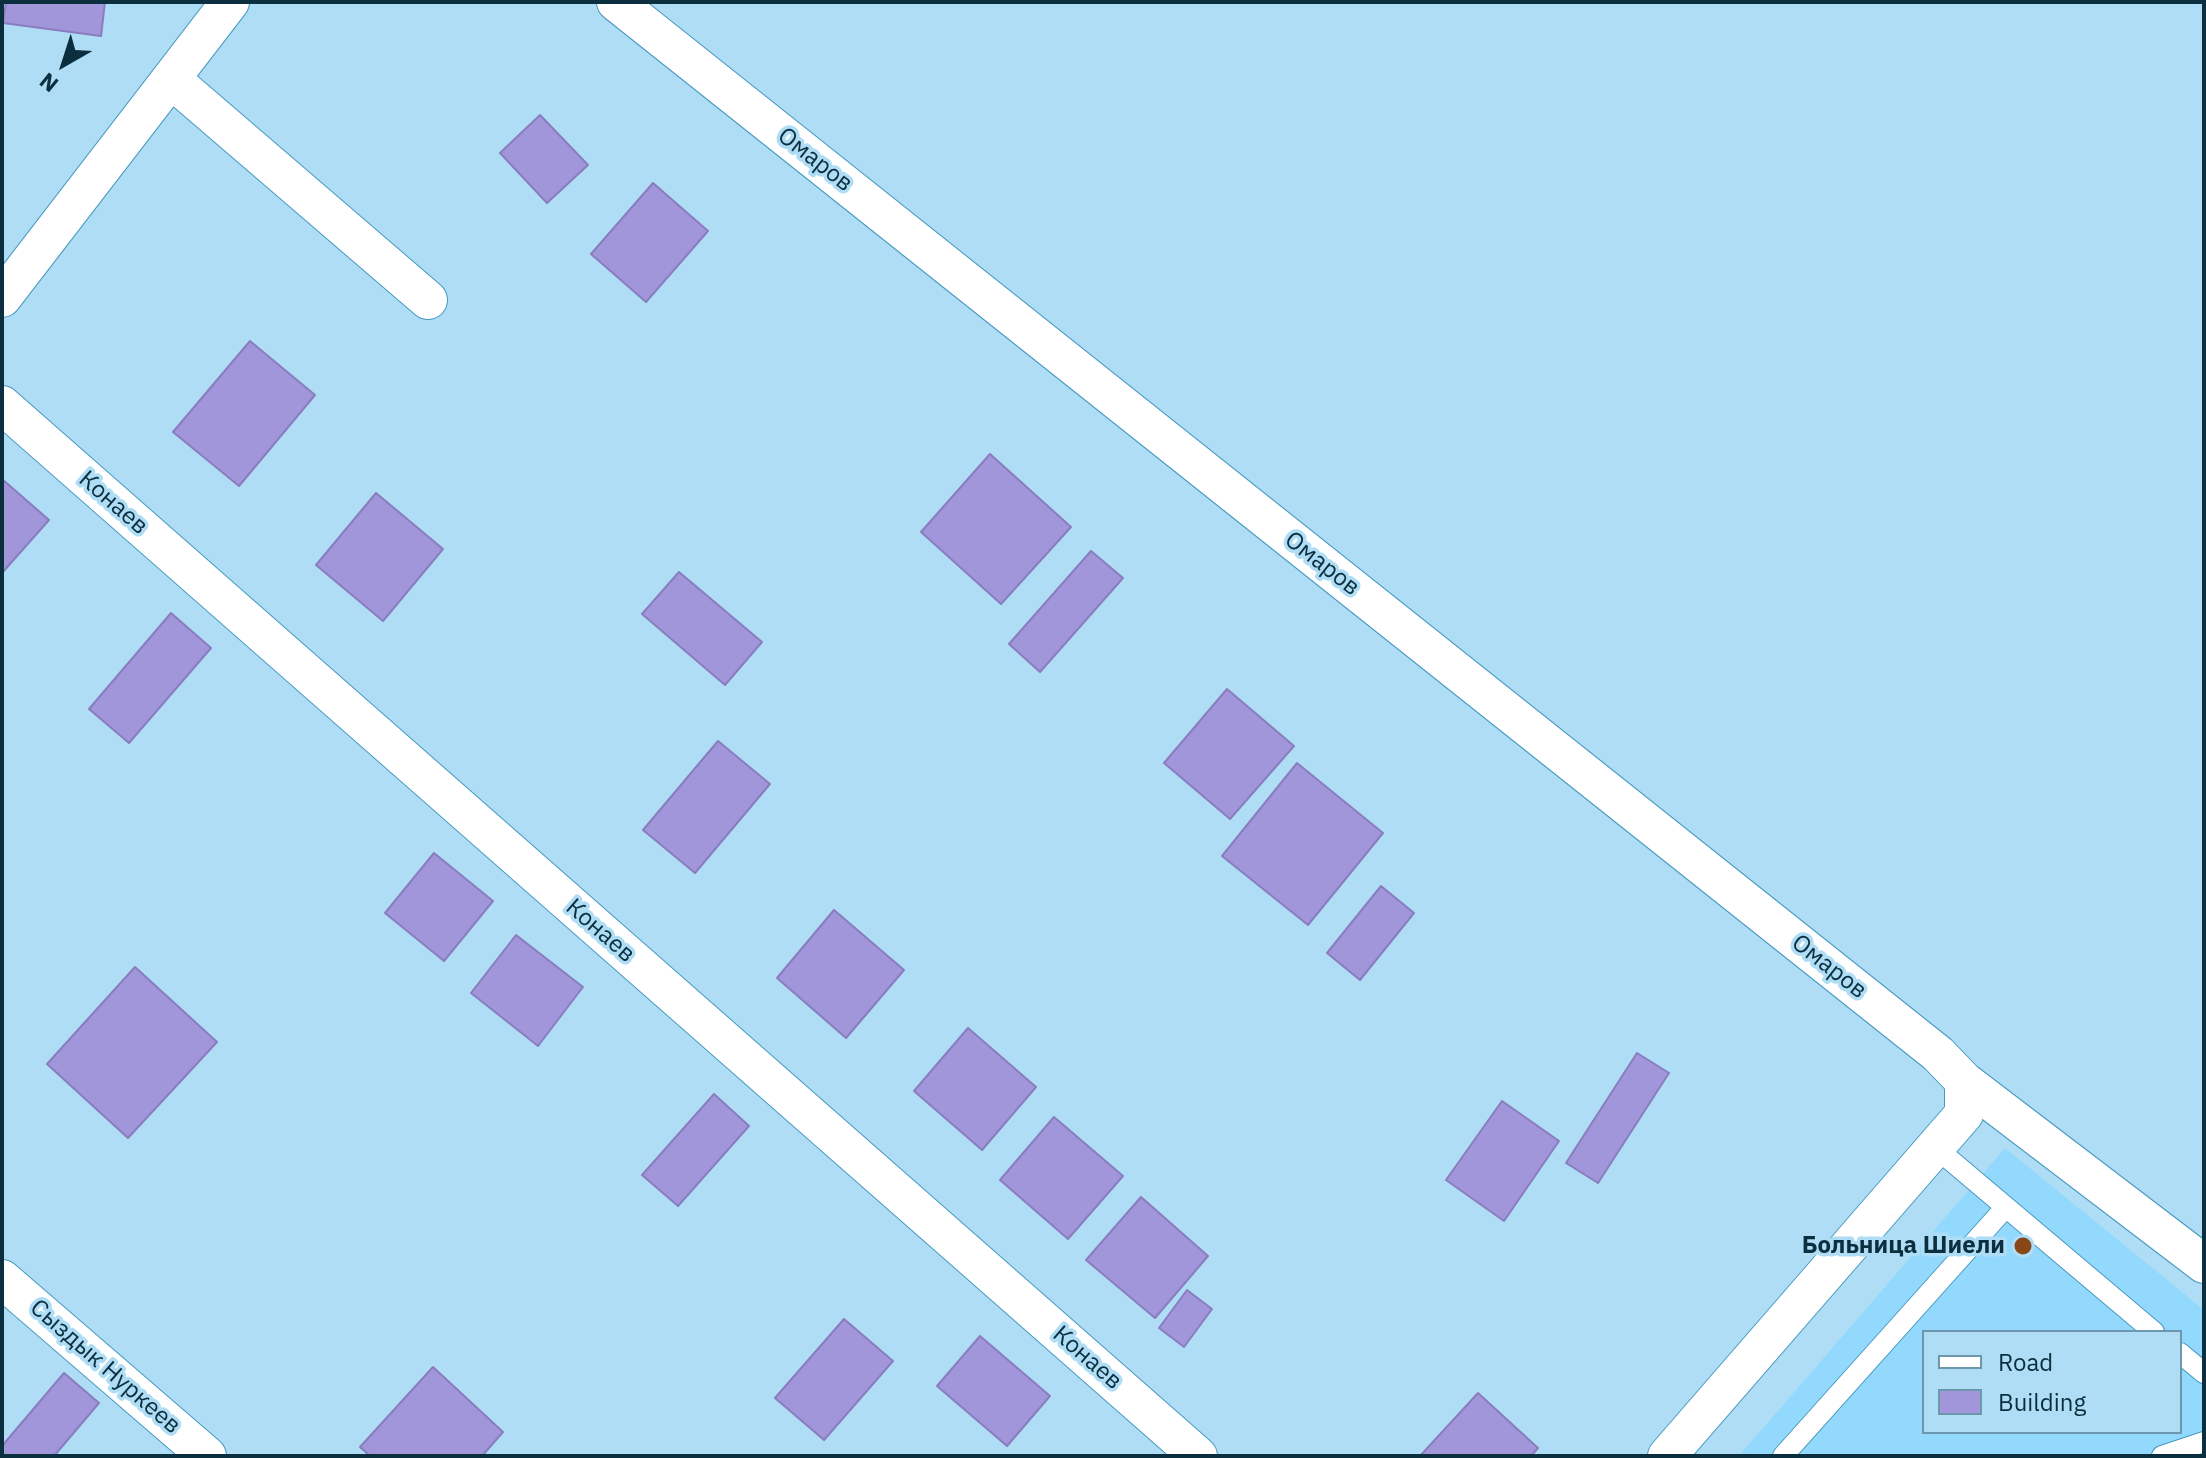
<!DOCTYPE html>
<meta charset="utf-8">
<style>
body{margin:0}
#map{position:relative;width:2206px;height:1458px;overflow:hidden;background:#aeddf5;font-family:"IBM Plex Sans",sans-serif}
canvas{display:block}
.frame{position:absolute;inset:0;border:4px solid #0b2f3f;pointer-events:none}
.legend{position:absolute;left:1922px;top:1330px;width:260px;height:104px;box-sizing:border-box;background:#aeddf5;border:2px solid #6d97ac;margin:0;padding:10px 14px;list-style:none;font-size:24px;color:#0b2f3f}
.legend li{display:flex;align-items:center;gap:16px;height:40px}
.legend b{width:40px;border:2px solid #6d97ac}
.north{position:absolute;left:24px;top:24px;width:80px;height:80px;-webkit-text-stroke:6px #aeddf5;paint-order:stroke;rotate:219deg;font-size:22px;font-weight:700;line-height:32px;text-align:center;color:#0b2f3f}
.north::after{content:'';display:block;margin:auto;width:28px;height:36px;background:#0b2f3f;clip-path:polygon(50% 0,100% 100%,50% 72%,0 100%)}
</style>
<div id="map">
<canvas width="2206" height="1458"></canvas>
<div class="frame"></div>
<ul class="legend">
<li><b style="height:10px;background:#fff"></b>Road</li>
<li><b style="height:22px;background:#a296da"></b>Building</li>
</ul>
<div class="north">N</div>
</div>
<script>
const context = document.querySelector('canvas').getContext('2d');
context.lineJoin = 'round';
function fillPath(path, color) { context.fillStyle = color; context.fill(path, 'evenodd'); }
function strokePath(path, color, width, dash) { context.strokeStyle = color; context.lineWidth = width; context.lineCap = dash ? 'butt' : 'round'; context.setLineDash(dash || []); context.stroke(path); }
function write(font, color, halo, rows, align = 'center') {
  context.font = font + ' "IBM Plex Sans",sans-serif'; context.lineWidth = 7; context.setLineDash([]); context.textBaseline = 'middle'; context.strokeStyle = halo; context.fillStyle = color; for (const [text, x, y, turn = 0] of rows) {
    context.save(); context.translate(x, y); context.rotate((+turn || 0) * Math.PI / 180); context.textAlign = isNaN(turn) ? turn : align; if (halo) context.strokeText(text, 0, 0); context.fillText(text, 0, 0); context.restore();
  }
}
fillPath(new Path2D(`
 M2005,1148L2204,1310V1456H1739ZM1924,1332H2180V1432H1924Z`), '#92d9fd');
const building = new Path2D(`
 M6,2H105L101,36L3,23Z
 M540,115L588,165L547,203L500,153Z
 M653,183L708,231L646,302L591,254Z
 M250,341L315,395L239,486L173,432Z
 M990,454L1071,527L1001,604L921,532Z
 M2,479L49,520L2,573Z
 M376,493L443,549L383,621L316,565Z
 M1091,551L1123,578L1040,672L1009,644Z
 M679,572L762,642L725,685L642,614Z
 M171,613L211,648L129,743L89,709Z
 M1227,689L1294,746L1230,819L1164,763Z
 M718,741L770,784L695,873L643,830Z
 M1297,763L1383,833L1308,925L1222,856Z
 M434,853L493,901L444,961L385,913Z
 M1381,886L1414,913L1360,980L1327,953Z
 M834,910L904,970L846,1038L777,978Z
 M516,935L583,987L538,1046L471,993Z
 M135,967L217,1042L128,1138L47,1064Z
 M968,1028L1036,1087L982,1150L914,1091Z
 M1637,1053L1669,1073L1598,1183L1566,1163Z
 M714,1094L749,1126L678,1206L642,1175Z
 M1502,1101L1559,1141L1504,1221L1446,1180Z
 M1054,1117L1123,1176L1068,1239L1000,1180Z
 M1141,1197L1208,1256L1155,1318L1086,1260Z
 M1187,1290L1212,1309L1184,1347L1159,1328Z
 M844,1319L893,1361L824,1440L775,1398Z
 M980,1336L1050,1396L1007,1446L937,1386Z
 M433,1367L503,1432L482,1456H370L360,1447Z
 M64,1373L99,1403L54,1456H2V1446Z
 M1478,1393L1538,1448L1531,1456H1420Z`);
fillPath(building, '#a296da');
strokePath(building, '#897dbf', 2);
const service = new Path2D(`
 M1936,1148L2154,1332
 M2180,1353L2204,1373
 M1783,1456L2005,1208
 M2162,1456L2204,1442`);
const minor = new Path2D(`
 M616,2L1938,1054L1964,1081V1114L1667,1456
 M171,79L428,300
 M2,298L230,2
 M2,405L1198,1456
 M1964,1081L2204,1264
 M2,1279L207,1456`);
strokePath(service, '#4799c0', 22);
strokePath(minor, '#4799c0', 40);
strokePath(service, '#fff', 20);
strokePath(minor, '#fff', 38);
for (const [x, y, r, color] of [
 [2023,1246,10,"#894616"]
]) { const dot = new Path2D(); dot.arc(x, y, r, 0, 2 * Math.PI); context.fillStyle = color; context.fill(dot); strokePath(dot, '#aeddf5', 3); }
write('24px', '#0b2f3f', '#aeddf5', [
 ["Омаров",815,160,38],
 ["Конаев",113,503,41],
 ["Омаров",1322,564,38],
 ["Конаев",600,931,41],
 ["Омаров",1829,967,38],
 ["Конаев",1087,1358,41],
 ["Сыздык Нуркеев",105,1367,41]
]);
write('bold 24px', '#0b2f3f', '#aeddf5', [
 ["Больница Шиели",2005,1246]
], 'right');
</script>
